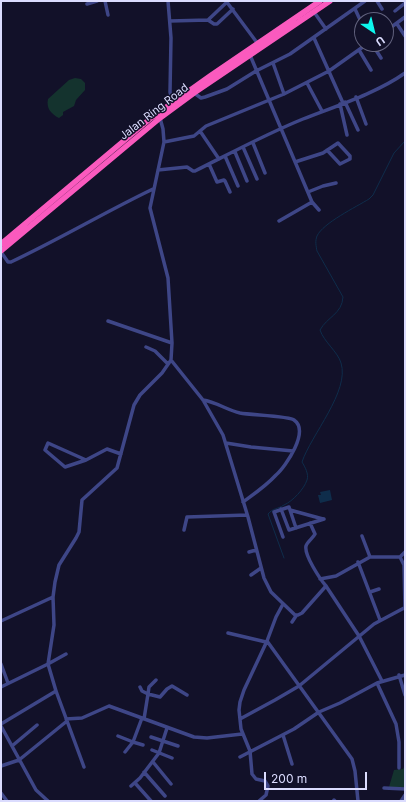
<!DOCTYPE html>
<style>
body{margin:0}
#map{position:relative;width:406px;height:802px;overflow:hidden;background:#121129;font-family:Inter,sans-serif}
canvas{display:block}
.frame{position:absolute;inset:0;border:2px solid #dbdcfe;pointer-events:none}
.north{position:absolute;left:354px;top:12px;width:40px;height:40px;box-sizing:border-box;background:#121129;border:1px solid #62627e;border-radius:50%;rotate:145deg;font-size:11px;font-weight:700;line-height:16px;text-align:center;color:#dbdcfe}
.north::after{content:'';display:block;margin:auto;width:14px;height:18px;background:#0df7ed;clip-path:polygon(50% 0,100% 100%,50% 72%,0 100%)}
.scale{position:absolute;left:264px;top:772px;width:103px;height:18px;box-sizing:border-box;border:2px solid #dbdcfe;border-top:0;padding-left:5px;font-size:12px;line-height:14px;white-space:nowrap;color:#dbdcfe;-webkit-text-stroke:3px #121129;paint-order:stroke}
</style>
<div id="map">
<canvas width="406" height="802"></canvas>
<div class="frame"></div>
<div class="north">U</div>
<div class="scale">200 m</div>
</div>
<script>
const context = document.querySelector('canvas').getContext('2d');
context.lineJoin = 'round';
function fillPath(path, color) { context.fillStyle = color; context.fill(path, 'evenodd'); }
function strokePath(path, color, width, dash) { context.strokeStyle = color; context.lineWidth = width; context.lineCap = dash ? 'butt' : 'round'; context.setLineDash(dash || []); context.stroke(path); }
function write(font, color, halo, rows, align = 'center') {
  context.font = font + ' Inter,sans-serif'; context.lineWidth = 3; context.setLineDash([]); context.textBaseline = 'middle'; context.strokeStyle = halo; context.fillStyle = color; for (const [text, x, y, turn = 0] of rows) {
    context.save(); context.translate(x, y); context.rotate((+turn || 0) * Math.PI / 180); context.textAlign = isNaN(turn) ? turn : align; if (halo) context.strokeText(text, 0, 0); context.fillText(text, 0, 0); context.restore();
  }
}
fillPath(new Path2D(`
 M75,78L81,79L85,83V90L76,100L74,106L63,112V115L59,118C51,114 46,108 48,99L69,80Z
 M405,765V788L389,787L394,770L403,769Z`), '#14332e');
fillPath(new Path2D(`
 M330,490L332,500L320,503L318,495H321L320,492Z`), '#0f2d4b');
strokePath(new Path2D(`
 M284,558L268,514C273,508 278,509 284,505C293,501 304,489 307,480C309,474 305,467 302,462C311,435 350,391 341,363C338,352 324,342 320,330C327,317 342,314 343,297L317,251C316,246 315,241 317,236C323,223 356,207 369,199L373,195L394,153L405,141`), '#0f2d4b', 1);
strokePath(new Path2D(`
 M105,1L108,15
 M168,1L171,38L170,92L172,103
 M226,1L258,44
 M377,1L382,9
 M87,4L97,1
 M355,9L362,24
 M395,11L405,3
 M314,12L326,29
 M208,20L214,24H217L233,9
 M170,21L208,20L227,2
 M397,24L405,36
 M386,31L405,17
 M314,38L343,103
 M372,44L381,58
 M359,50L371,70
 M250,55L312,202L319,210
 M273,63L284,94
 M307,83L322,111
 M194,93L201,98L205,97L227,89L256,71L290,54L365,1
 M356,97L366,124
 M345,102L358,130
 M340,104L347,135
 M200,131L219,159
 M164,142L194,136L206,126L284,94L329,71L367,44
 M253,143L265,173
 M243,147L257,179
 M235,152L247,181
 M225,156L238,186
 M295,162L323,153L338,143L350,156V159L340,164L327,150
 M209,164L217,182L224,180L225,181L230,192
 M158,170L187,167L193,171H195C231,153 266,134 303,119C336,106 377,93 405,73
 M308,192L323,186L336,183
 M279,221L312,202
 M1,252L8,262H11C60,239 105,212 153,189
 M108,321L172,343
 M146,347L155,351L168,364
 M171,360L203,400L223,435L248,517L264,578L271,592L295,615H298L302,613L326,586L359,636L382,681
 M203,400C216,402 227,410 240,413C250,415 290,416 294,420C310,431 286,466 276,475C266,486 254,494 243,502
 M226,443L251,447L293,451
 M86,460L48,443L45,450L65,467L86,460L107,449L121,454
 M281,509L289,530L324,519
 M310,523L315,534C313,538 307,542 306,546C304,555 320,579 326,586
 M296,528L290,510L323,519
 M184,530L187,517L247,515
 M362,536L370,557
 M283,537L274,512L289,507L290,510
 M249,552L256,550
 M400,557L404,565L405,609
 M358,562L380,620
 M251,575L261,568
 M320,579L336,576L370,557H400L405,552
 M370,592L379,589
 M1,621L53,597
 M292,622L296,616
 M228,633L266,642
 M267,641L352,759L355,771L358,801
 M1,664L8,683
 M399,675L405,695
 M377,683L396,724L399,742V768
 M1,687L48,664L66,654
 M140,687L142,691L148,694
 M148,694L149,687L156,680
 M66,719L82,718L109,706L194,737L207,738L242,734
 M144,719L148,694L160,697L167,689L172,686L187,695
 M240,719L275,700L299,686L374,624L404,608
 M1,724L56,691
 M1,726L36,790L48,801
 M283,735L292,764
 M118,736L133,742L142,718
 M151,737L178,746
 M12,746L37,725
 M152,750L172,758
 M125,752L133,742L143,745
 M240,757L294,729L319,712L340,703L377,683L405,675
 M153,762L171,784
 M1,766L19,760L67,721
 M84,767L56,691L48,664L54,625L53,597L55,582L59,565L76,538L79,532L82,500L117,468L134,405L140,395L162,373L171,360L172,343L168,278L150,208L164,142L163,129L160,118
 M144,772L165,796
 M135,783L151,801
 M131,786L140,778L159,753L167,728
 M384,788L405,789
 M1,793L7,801
 M334,800L335,801
 M259,801L266,795L268,786L265,781L256,779L252,774L250,751L241,729L239,710L240,702L244,690L267,641L276,617L283,604
 M401,801L405,795`), '#3e4687', 3.5);
strokePath(new Path2D(`
 M1,244L151,118L210,76L320,1
 M1,251L160,118L194,93L330,1`), '#fa5abe', 5.5);
write('11px', '#dbdcfe', '#121129', [
 ["Jalan Ring Road",154,112,-38]
]);
</script>
